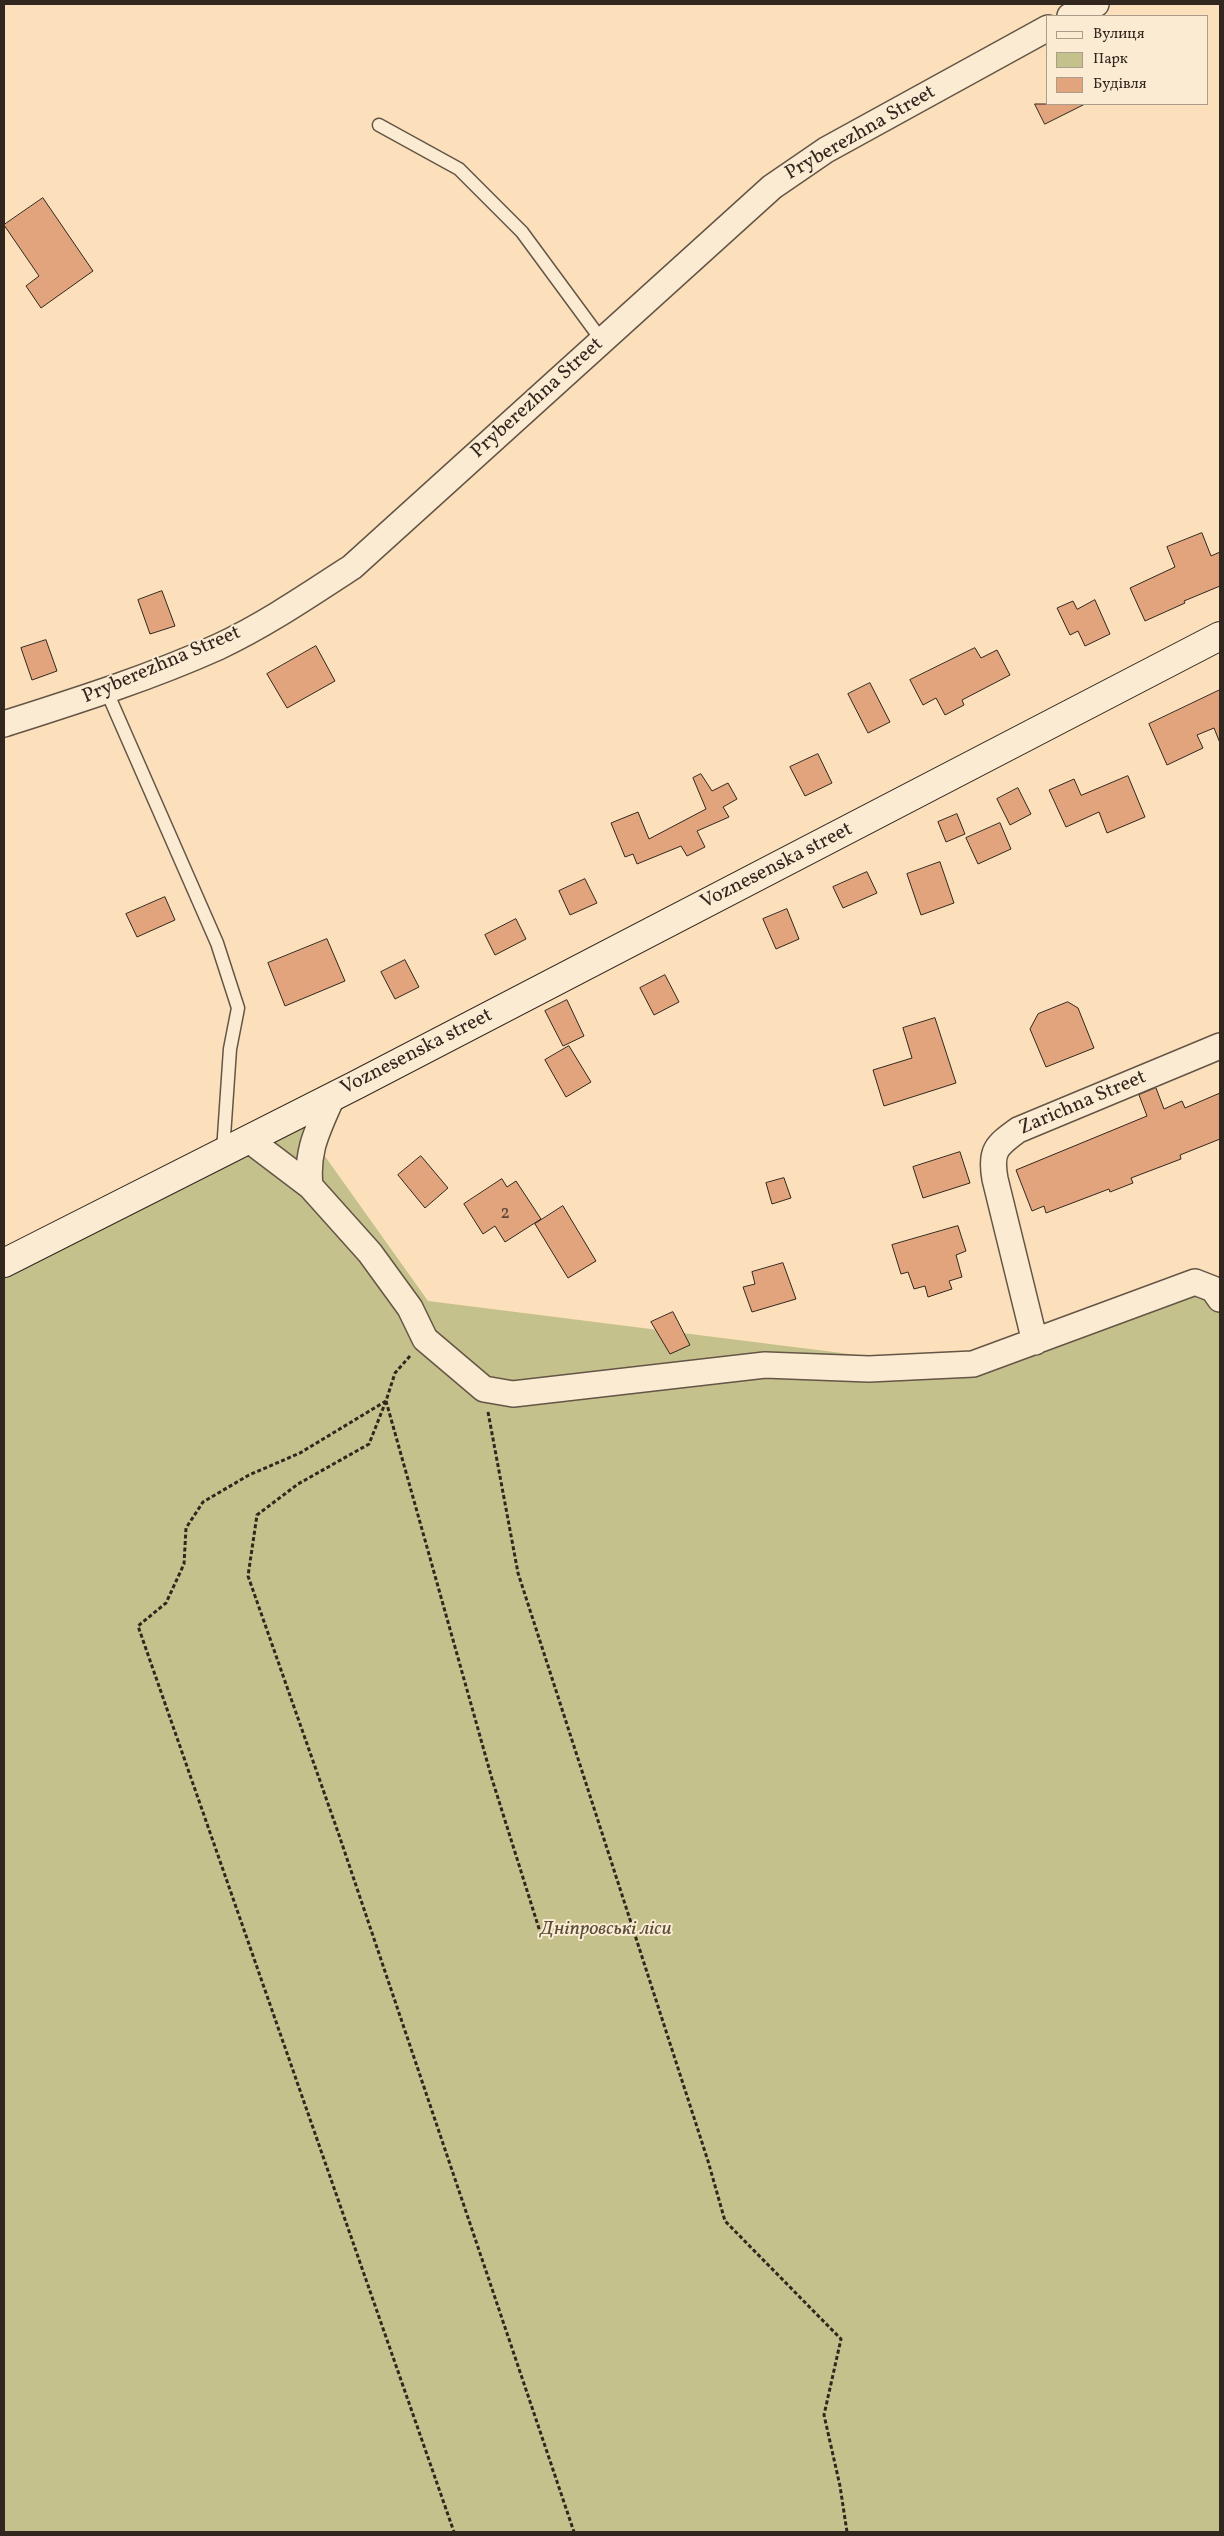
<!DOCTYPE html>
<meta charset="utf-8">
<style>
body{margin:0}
#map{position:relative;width:1224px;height:2536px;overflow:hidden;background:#fbe0bb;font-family:Vollkorn,serif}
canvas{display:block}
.frame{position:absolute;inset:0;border:5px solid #32271f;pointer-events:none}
.legend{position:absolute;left:1046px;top:15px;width:162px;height:90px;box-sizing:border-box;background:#fcebd3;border:1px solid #ab9d8b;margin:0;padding:6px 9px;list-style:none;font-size:15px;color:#32271f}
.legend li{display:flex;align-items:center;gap:10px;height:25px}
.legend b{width:25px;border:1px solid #ab9d8b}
</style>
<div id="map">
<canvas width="1224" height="2536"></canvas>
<div class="frame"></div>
<ul class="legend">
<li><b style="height:6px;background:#fcebd3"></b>Вулиця</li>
<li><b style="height:14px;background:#c4c18c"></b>Парк</li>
<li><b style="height:14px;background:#e1a47c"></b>Будівля</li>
</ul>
</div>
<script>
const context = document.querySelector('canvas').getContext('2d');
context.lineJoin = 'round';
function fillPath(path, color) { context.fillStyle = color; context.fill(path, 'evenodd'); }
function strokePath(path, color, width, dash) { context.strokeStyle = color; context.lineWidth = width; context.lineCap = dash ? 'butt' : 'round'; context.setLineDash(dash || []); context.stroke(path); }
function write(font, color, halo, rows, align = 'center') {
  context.font = font + ' Vollkorn,serif'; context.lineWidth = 4; context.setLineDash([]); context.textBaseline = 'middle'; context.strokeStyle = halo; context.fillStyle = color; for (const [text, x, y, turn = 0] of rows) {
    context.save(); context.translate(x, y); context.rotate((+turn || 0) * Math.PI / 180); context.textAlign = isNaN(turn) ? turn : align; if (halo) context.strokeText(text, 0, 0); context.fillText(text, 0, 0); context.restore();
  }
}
fillPath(new Path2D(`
 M297,1117L428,1301L953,1367L1220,1286V2532H4V1247Z`), '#c4c18c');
const building = new Path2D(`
 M1035,104H1085L1045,124Z
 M43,198L93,271L41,308L26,286L39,276L4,225Z
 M1202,533L1211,556L1220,552V586L1184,601L1185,603L1145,621L1130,588L1175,567L1167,547Z
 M162,591L175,626L150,634L138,600Z
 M1095,600L1110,634L1085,646L1078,631L1070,635L1057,608L1073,601L1077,609Z
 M46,640L57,671L32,680L21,648Z
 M316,646L335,681L287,708L267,674Z
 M975,648L981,658L997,650L1010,675L962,700L964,705L945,715L936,698L923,705L910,680Z
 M870,683L890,722L868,733L848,694Z
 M1220,690V743L1214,728L1197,735L1203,748L1167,765L1149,724Z
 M818,754L832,783L805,796L790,767Z
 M701,774L712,791L728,783L737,799L723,807L729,817L697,831L705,847L687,856L681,846L637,864L633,854L625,857L611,823L638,812L649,839L706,809L693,778Z
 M1128,776L1145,817L1107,833L1099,812L1066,827L1049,790L1074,779L1081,795Z
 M1018,788L1031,814L1010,825L997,799Z
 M957,814L965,834L946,842L938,822Z
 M1000,823L1011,849L978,864L966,838Z
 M940,862L954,903L921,915L907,874Z
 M867,872L877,893L843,908L833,887Z
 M585,879L597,903L570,915L559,891Z
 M165,897L175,920L137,937L126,914Z
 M787,909L799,939L776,949L763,919Z
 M516,919L526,939L495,955L485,935Z
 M327,939L345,981L285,1006L268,963Z
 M405,960L419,987L395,999L381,972Z
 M665,975L679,1002L654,1015L640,988Z
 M567,1000L584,1036L563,1046L545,1011Z
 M1068,1002L1078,1008L1094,1048L1046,1067L1030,1029L1038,1014Z
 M935,1018L956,1083L884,1106L873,1070L912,1058L903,1028Z
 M569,1046L591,1082L566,1097L545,1060Z
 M1156,1088L1164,1109L1182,1101L1185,1108L1220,1093V1139L1180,1155L1181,1159L1131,1178L1133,1183L1110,1192L1109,1189L1046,1213L1044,1206L1032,1211L1016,1170L1147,1116L1139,1095Z
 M960,1152L970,1183L923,1198L913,1167Z
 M421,1156L448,1188L425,1208L398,1175Z
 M784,1178L791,1198L772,1204L766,1183Z
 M502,1179L507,1187L516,1181L541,1219L505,1242L495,1226L483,1234L464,1204Z
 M563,1206L596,1261L568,1278L535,1224Z
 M958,1226L966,1251L956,1255L962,1277L949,1281L952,1289L928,1297L925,1286L914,1289L908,1272L901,1274L892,1245Z
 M783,1263L796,1299L752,1312L743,1287L755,1284L752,1272Z
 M673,1312L690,1345L670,1354L651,1322Z`);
fillPath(building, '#e1a47c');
strokePath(building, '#32271f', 1);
const lane = new Path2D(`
 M379,125L459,169L522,232L603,342
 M107,692L217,943L238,1008L230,1049L223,1151`);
const street = new Path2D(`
 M1070,16L1096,4
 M4,724C76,701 149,678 218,647C265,625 309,595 352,567L772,187L826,150L1048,28
 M248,1139L310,1186L370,1253L410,1308L425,1339L484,1389L513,1394L765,1365L869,1369L973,1364L1195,1282L1213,1289L1220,1299
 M310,1186C306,1150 318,1130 332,1097
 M1035,1342L995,1179C990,1151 996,1146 1018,1130L1220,1046`);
const secondary = new Path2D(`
 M4,1263L356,1085L1220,636`);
strokePath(lane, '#645546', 15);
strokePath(street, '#645546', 28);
strokePath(secondary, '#32271f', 30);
strokePath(new Path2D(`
 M410,1356L395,1373L386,1401L492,1779L541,1935
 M386,1401L300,1453L249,1475L203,1502L186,1528L184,1564L166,1603L138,1626L454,2532
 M386,1401L369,1444L298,1484L257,1515L248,1576L339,1835L574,2532
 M488,1412L518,1573L708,2161L725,2221L841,2339L824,2415L840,2486L847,2532`), '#32271f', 3, [4, 2.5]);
strokePath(lane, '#fcebd3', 12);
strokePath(street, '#fcebd3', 25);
strokePath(secondary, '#fcebd3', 28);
write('18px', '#5e4636', null, [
 ["2",505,1215]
]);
write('20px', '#32271f', '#fcebd3', [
 ["Pryberezhna Street",861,134,-30],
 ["Pryberezhna Street",538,399,-42],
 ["Pryberezhna Street",162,666,-23],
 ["Voznesenska street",777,867,-27],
 ["Voznesenska street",417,1053,-27],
 ["Zarichna Street",1083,1104,-23]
]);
write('italic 20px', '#564e3a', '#fcebd3', [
 ["Дніпровські ліси",606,1930]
]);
</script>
